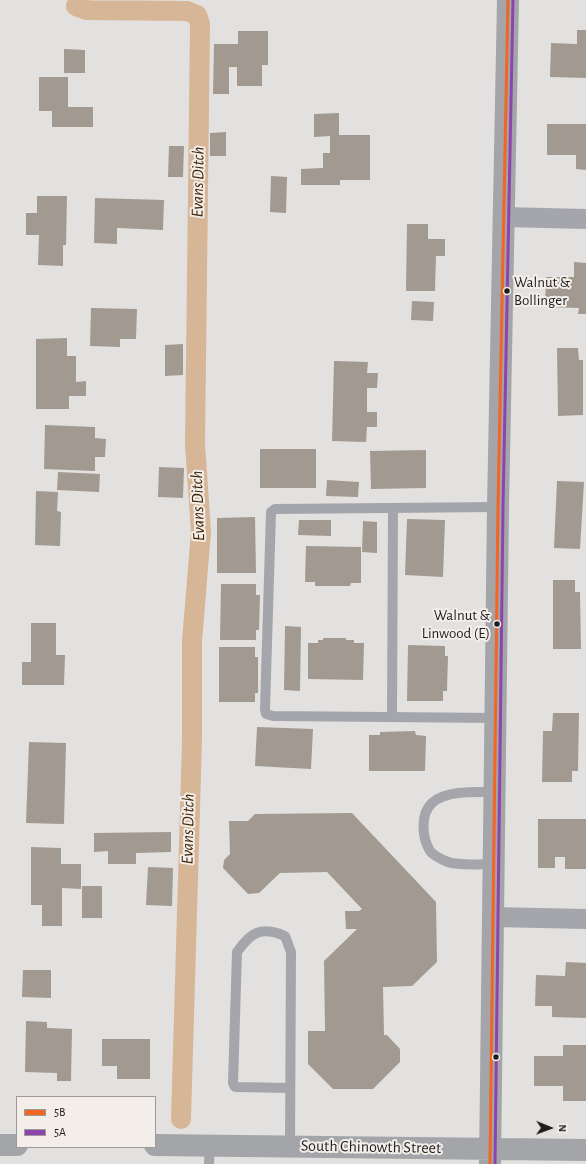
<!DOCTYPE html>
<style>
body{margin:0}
#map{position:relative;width:586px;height:1164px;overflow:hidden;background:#e3e1df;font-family:"Alegreya Sans",sans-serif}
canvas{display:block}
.legend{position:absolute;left:16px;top:1096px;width:140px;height:52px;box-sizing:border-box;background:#f3eeea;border:1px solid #9f9b98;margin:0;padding:5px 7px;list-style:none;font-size:12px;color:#201e1d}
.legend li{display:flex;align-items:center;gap:8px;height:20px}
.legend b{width:20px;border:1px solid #9f9b98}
.north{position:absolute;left:530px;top:1108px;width:40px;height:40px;-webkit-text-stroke:3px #f3eeea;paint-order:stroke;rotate:91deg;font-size:11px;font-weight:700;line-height:16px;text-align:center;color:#201e1d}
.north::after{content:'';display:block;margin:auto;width:14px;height:18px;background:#201e1d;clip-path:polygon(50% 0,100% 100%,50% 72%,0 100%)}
</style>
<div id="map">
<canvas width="586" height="1164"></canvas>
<ul class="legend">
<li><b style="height:5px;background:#f26522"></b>5B</li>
<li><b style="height:5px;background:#8e44ad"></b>5A</li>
</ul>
<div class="north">N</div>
</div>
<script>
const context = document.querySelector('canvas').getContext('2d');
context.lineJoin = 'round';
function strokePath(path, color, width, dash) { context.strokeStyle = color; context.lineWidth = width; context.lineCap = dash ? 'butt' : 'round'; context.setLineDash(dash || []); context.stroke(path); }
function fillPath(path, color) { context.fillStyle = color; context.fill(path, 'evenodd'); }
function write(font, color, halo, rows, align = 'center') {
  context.font = font + ' "Alegreya Sans",sans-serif'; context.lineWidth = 4; context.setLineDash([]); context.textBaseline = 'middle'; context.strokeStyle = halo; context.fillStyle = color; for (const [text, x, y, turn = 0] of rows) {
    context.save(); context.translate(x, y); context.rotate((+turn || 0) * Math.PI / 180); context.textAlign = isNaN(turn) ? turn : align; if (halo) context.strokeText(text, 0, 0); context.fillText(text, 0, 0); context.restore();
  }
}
strokePath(new Path2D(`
 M76,6L87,10L187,11L197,15L200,24L195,444L201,532L192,641V740L181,1119`), '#d6b697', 20);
fillPath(new Path2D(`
 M577,30H586V78L550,77L551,43L577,44Z
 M238,31H268V65H262V86H237V67H229V94H213L214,44H238Z
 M64,49L85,50V73H64Z
 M39,77H68V107H93V127H52V111H39Z
 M339,113V135H370V180H340V185H301V169L323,168V153H330V136L314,137V114Z
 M547,124H586V170L576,169V155H547Z
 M226,132V156H210V133Z
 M169,146H184L183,177H168Z
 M271,176L287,177L286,213L270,212Z
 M37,196H67L66,245H63V266L38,265L39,235H26V213H37Z
 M95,198L164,200L163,230L117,228V244L94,243Z
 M407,224H428V239H445V256H436L435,291H406Z
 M574,262L586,263V314H578L579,308L545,307L546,277H574Z
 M412,301L434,302L433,321L411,320Z
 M91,308L137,309L136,339H120V347L90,346Z
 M67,338V356H76V382L86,381V396H69V409H36V339Z
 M183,344V375L165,376V345Z
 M557,348H578L579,360H583V415L558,416Z
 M334,361L368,362L367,373H378L377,388H367V412H377V427H367L366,442L332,441Z
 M45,425L95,427V438L106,439L105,457H95V471L44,469Z
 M260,449H316V488H260Z
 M426,450V488L371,489L370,451Z
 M159,467L184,468L183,498L158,497Z
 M58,472L100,474L99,492L57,490Z
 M327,480L359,482L358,497L326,496Z
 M557,481L584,482L580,549L554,548Z
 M36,491L58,492L57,511L61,512L60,546L35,545Z
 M255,517L256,573H217V518Z
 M407,519L445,520L443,577L405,575Z
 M299,520H331V536L298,535Z
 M363,521L377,522V553L362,552Z
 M306,546L361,547V583H351L350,586H315V582H305Z
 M553,580H575V592H580L581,649H553Z
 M221,584H256V595H260L259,630H256V640H220Z
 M31,623H56V655H65L64,685H22V662H31Z
 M285,626L301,627L300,691L284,690Z
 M323,638H346V640H354V643H364L363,680L308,679V643H318V640H323Z
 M408,645L445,646V656H448L447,691H443V701H407Z
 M219,647H255V657H258V693H255V702H219Z
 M553,713H579L578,771H572V782H542L543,731H552Z
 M257,727L313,729L311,769L255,766Z
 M415,731L416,735L426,736L425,771H369V735H380V732Z
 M29,742L66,743L64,824L26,823Z
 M352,813L436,902L437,962L412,986L383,987L384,1035H387L400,1049V1062L373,1089H333L308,1064V1031H325L324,961L357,929H346L345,911H359L362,909L327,872L280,873L259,893L248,894L223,868L224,860L230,854L229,821H248L255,814Z
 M538,819H586V869H565V857H555V868H538Z
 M171,832V852L136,853V864H108V851L94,852V833Z
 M31,847L61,848V864H81V889L62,888V926H42V905H31Z
 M148,867L173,868L172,906L146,905Z
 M82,886H102V918H82Z
 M566,962L586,963V1018L552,1017V1006H535L536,975L565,976Z
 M23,970H51V998L22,997Z
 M26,1021L47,1022V1028L72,1029L71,1081H57V1073L25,1072Z
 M102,1039H150V1079H117V1066H102Z
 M563,1045H586V1101H563V1086H534V1056H563Z`), '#a29990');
strokePath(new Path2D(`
 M392,717L393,509
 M496,718L273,716L266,714L265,709L271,512L275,509L498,507
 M494,864C482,864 459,866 448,862C443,860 433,855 430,851C422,838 420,814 432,803C446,790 477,792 494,792
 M290,1088L237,1087H235L233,1083L237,952C251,932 261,926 285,936L291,952L290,1146
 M209,1164L210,1145`), '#a4a6ab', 10);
strokePath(new Path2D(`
 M504,217L586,219
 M493,917L586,919`), '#a4a6ab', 20);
strokePath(new Path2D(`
 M0,1145H17
 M155,1145L586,1150
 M490,1164L498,507L508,0`), '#a3a5a9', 22);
strokePath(new Path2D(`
 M490,1164L498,507L508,0`), '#f26522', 3);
strokePath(new Path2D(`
 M495,1164L503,507L513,0`), '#8e44ad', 3);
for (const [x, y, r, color] of [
 [507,291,3.5,"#201e1d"],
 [497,624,3.5,"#201e1d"],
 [496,1057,3.5,"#201e1d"]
]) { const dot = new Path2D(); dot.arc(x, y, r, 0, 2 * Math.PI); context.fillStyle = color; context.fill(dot); strokePath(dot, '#f3eeea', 1.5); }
write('15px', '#201e1d', '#f3eeea', [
 ["Walnut &",514,282],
 ["Bollinger",514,300],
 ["Walnut &",490,615,"right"],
 ["Linwood (E)",490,633,"right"]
], 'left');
write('16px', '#201e1d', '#f3eeea', [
 ["South Chinowth Street",371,1147,1]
]);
write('italic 17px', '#3f2200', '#f3eeea', [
 ["Evans Ditch",198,182,-89],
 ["Evans Ditch",198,506,-92],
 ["Evans Ditch",188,829,-89]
]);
</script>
